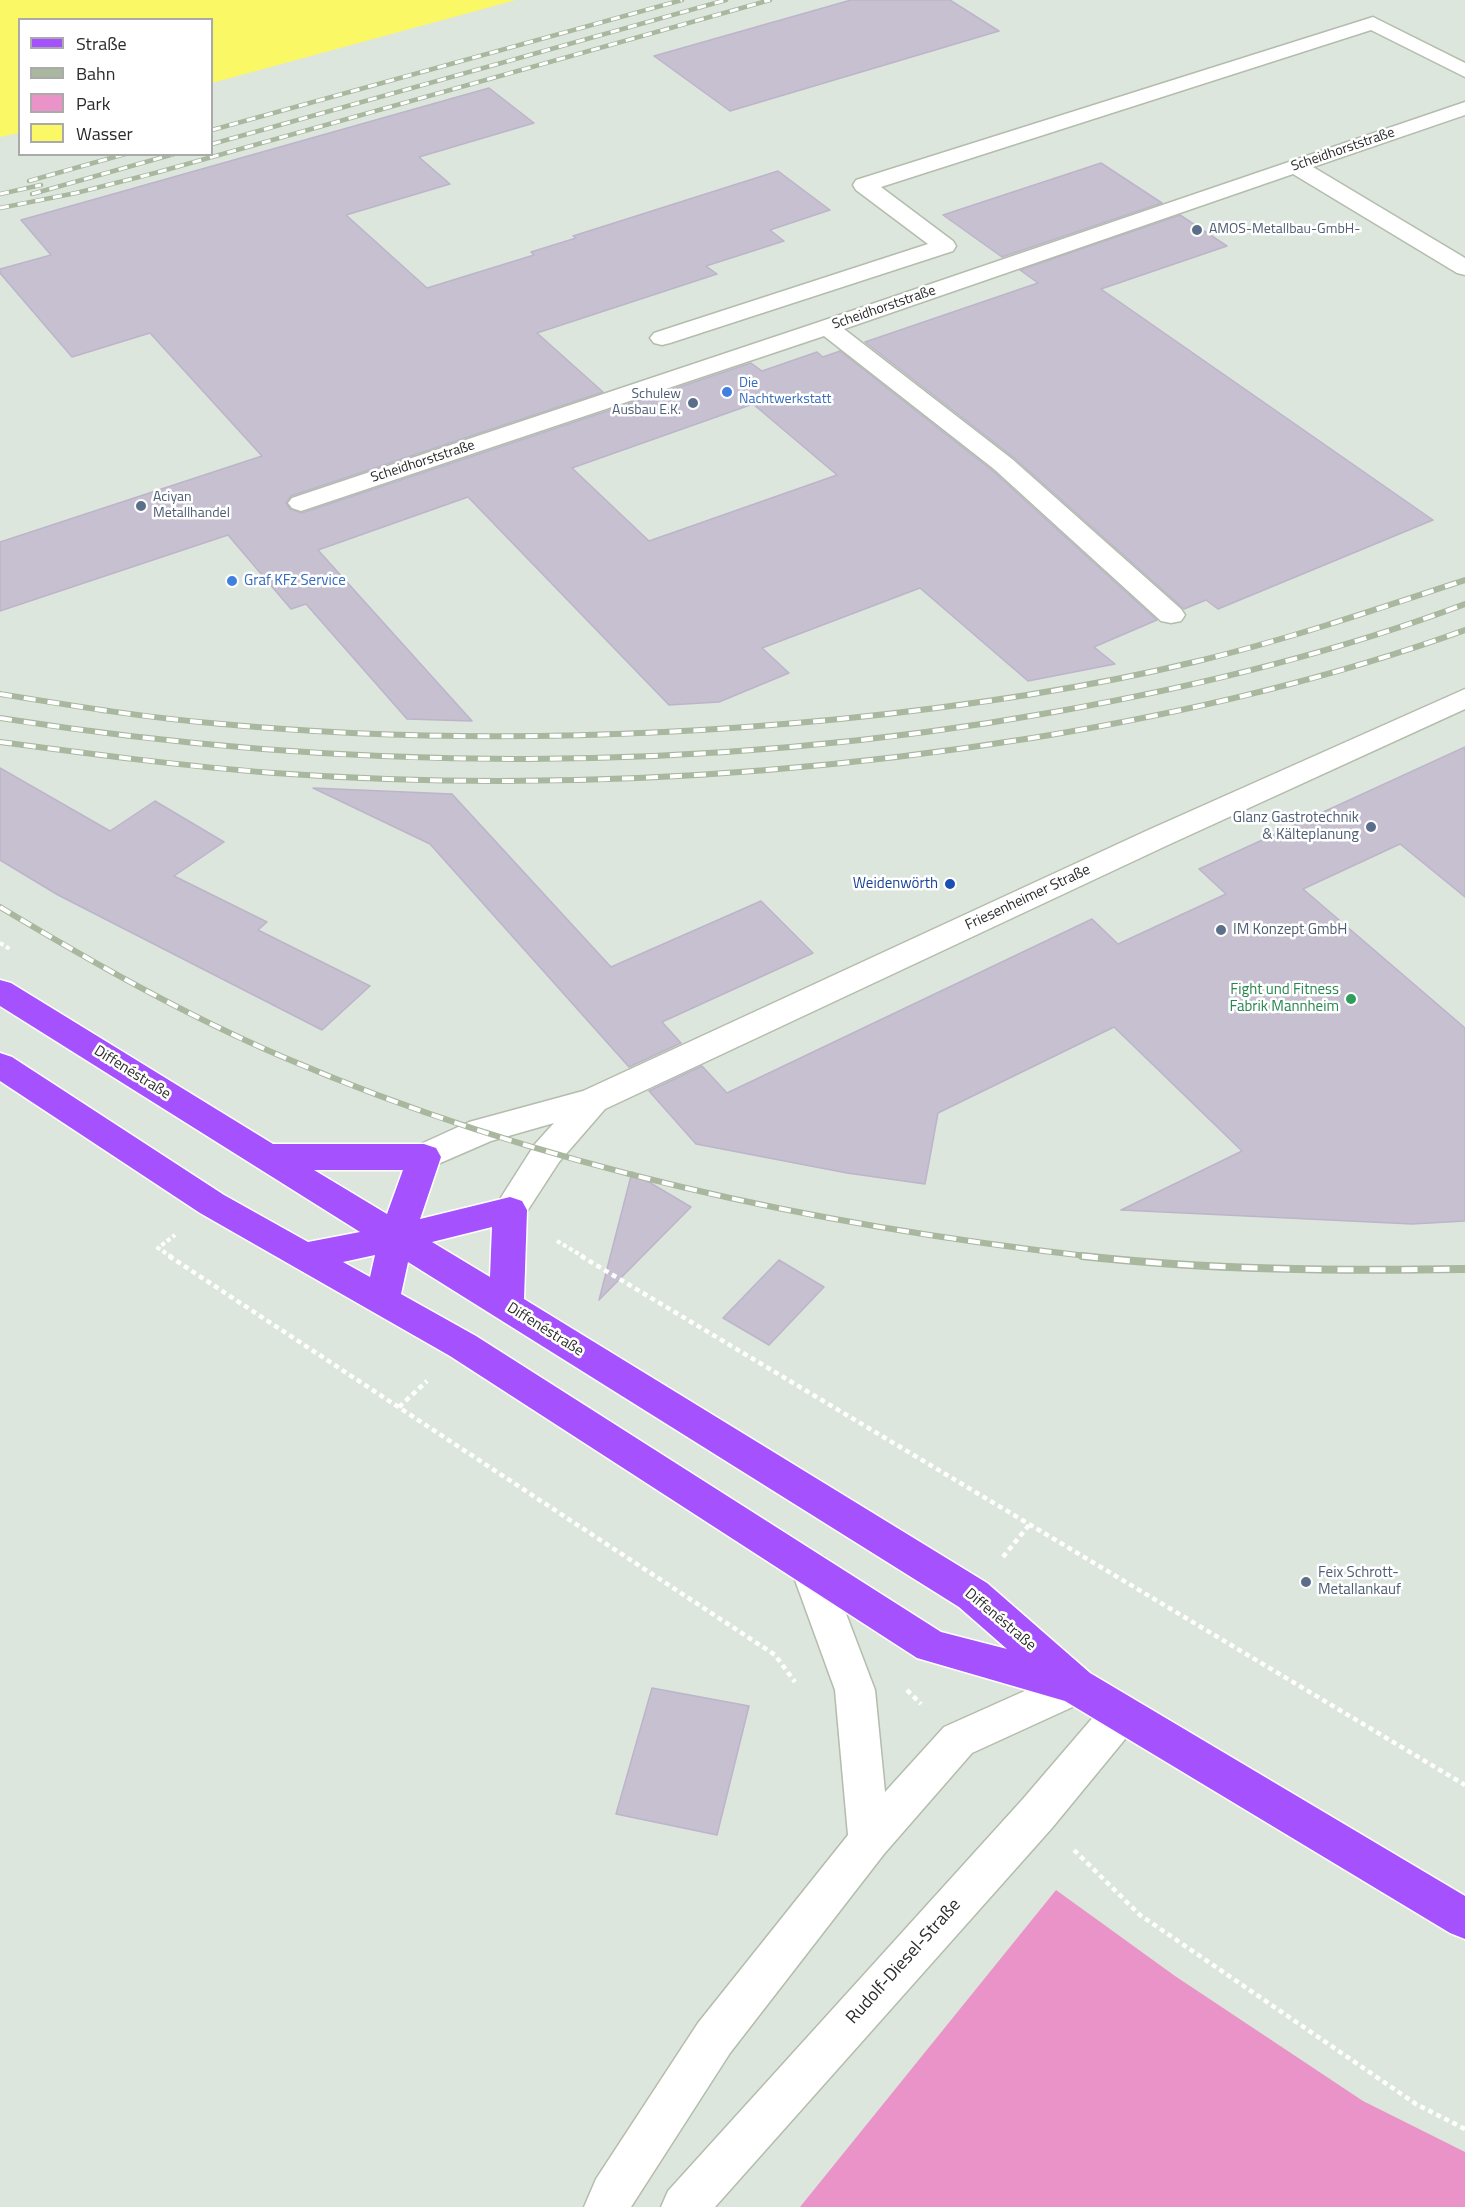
<!DOCTYPE html>
<meta charset="utf-8">
<style>
body{margin:0}
#map{position:relative;width:1465px;height:2207px;overflow:hidden;background:#e1dbee;font-family:"Titillium Web",sans-serif}
canvas{display:block}
.legend{position:absolute;left:18px;top:18px;width:195px;height:138px;box-sizing:border-box;background:#fff;border:2px solid #aaa;margin:0;padding:8px 10px;list-style:none;font-size:18px;color:#2b2b2b}
.legend li{display:flex;align-items:center;gap:12px;height:30px}
.legend b{width:30px;border:2px solid #aaa}
</style>
<div id="map">
<canvas width="1465" height="2207"></canvas>
<ul class="legend">
<li><b style="height:8px;background:#a551fe"></b>Straße</li>
<li><b style="height:8px;background:#a8b79e"></b>Bahn</li>
<li><b style="height:16px;background:#ea93c9"></b>Park</li>
<li><b style="height:16px;background:#faf865"></b>Wasser</li>
</ul>
</div>
<script>
const context = document.querySelector('canvas').getContext('2d');
context.lineJoin = 'round';
function fillPath(path, color) { context.fillStyle = color; context.fill(path, 'evenodd'); }
function strokePath(path, color, width, dash) { context.strokeStyle = color; context.lineWidth = width; context.lineCap = dash ? 'butt' : 'round'; context.setLineDash(dash || []); context.stroke(path); }
function write(font, color, halo, rows, align = 'center') {
  context.font = font + ' "Titillium Web",sans-serif'; context.lineWidth = 5; context.setLineDash([]); context.textBaseline = 'middle'; context.strokeStyle = halo; context.fillStyle = color; for (const [text, x, y, turn = 0] of rows) {
    context.save(); context.translate(x, y); context.rotate((+turn || 0) * Math.PI / 180); context.textAlign = isNaN(turn) ? turn : align; if (halo) context.strokeText(text, 0, 0); context.fillText(text, 0, 0); context.restore();
  }
}
fillPath(new Path2D(`
 M516,0H1465V2207H0V137L19,133L20,154H212V83Z`), '#dde6dd');
fillPath(new Path2D(`
 M1056,1890L1175,1976L1363,2101L1465,2152V2207H800Z`), '#ea93c9');
fillPath(new Path2D(`
 M0,0H516L212,83V20H20L19,133L0,137Z`), '#faf865');
const building = new Path2D(`
 M851,0H950L999,31L730,111L654,56Z
 M489,88L534,123L419,157L450,184L346,215L427,288L534,255L531,252L576,238L573,236L778,171L830,210L770,230L784,241L706,266L717,274L537,333L603,392L291,496L286,503L290,509L302,513L751,363L762,371L817,352L823,357L840,351L993,471L1157,620L1094,647L1115,664L1028,681L920,588L762,648L789,673L719,702L669,705L468,497L318,550L472,721L407,719L306,604L291,609L228,535L0,611V542L262,456L150,333L72,357L0,273V269L51,255L21,220ZM753,404L837,475L649,541L572,468Z
 M1101,163L1162,203L1002,257L943,215Z
 M1180,215L1227,246L1101,289L1433,520L1218,609L1206,600L1184,609L1013,457L865,342L1038,283L1020,270Z
 M1465,747V897L1400,844L1303,889L1465,1028V1221L1412,1224L1121,1210L1242,1151L1114,1027L938,1113L925,1184L847,1173L696,1144L649,1091L702,1066L727,1093L1092,919L1118,944L1226,894L1199,869Z
 M0,768L110,831L155,801L224,842L174,876L267,922L258,930L370,986L322,1030L58,895L0,860Z
 M313,788L452,794L611,967L761,901L813,953L662,1022L681,1043L629,1067L430,844Z
 M632,1172L691,1207L599,1300Z
 M779,1260L824,1287L769,1345L723,1318Z
 M652,1688L749,1706L717,1835L616,1814Z`);
fillPath(building, '#c6c0d0');
strokePath(building, '#bcb5ca', 1.5);
const minor = new Path2D(`
 M1373,17L1465,63V77L1371,30L881,187L953,241L956,246L953,251L670,343L662,345L654,343L650,338L654,333L928,244L856,190L853,185L856,180Z
 M1465,102V115L1313,167L1465,258V275L1457,273L1293,174L844,329L1012,459L1181,609L1185,615L1181,621L1171,623L1161,621L994,469L824,336L310,508L301,511L292,508L288,503L292,498L819,322Z
 M1465,689V709L1168,845L605,1109L559,1162L522,1219L510,1223L498,1219L493,1210L535,1144L554,1123L491,1141L424,1170L412,1166L407,1157L412,1148L469,1122L583,1091L1146,831Z
 M810,1553L824,1557L829,1569L875,1690L885,1792L944,1727L1076,1668L1090,1673L1096,1686L1090,1699L972,1753L884,1854L730,2053L631,2207H584L596,2179L698,2023L848,1835L835,1690L791,1569L796,1557Z
 M1121,1696L1135,1701L1141,1714L1135,1727L1052,1828L715,2207H661L668,2191L1022,1800L1107,1701Z`);
const major = new Path2D(`
 M0,980L11,983L273,1144H424L436,1148L441,1157L420,1219L510,1197L522,1201L527,1210L524,1299L987,1583L1090,1673L1465,1896V1939L1450,1933L1065,1701L917,1658L450,1356L200,1213L0,1081V1053L12,1057L224,1195L308,1242L360,1232L0,1006ZM314,1170H403L387,1214ZM492,1227L490,1277L432,1242ZM375,1255L370,1277L343,1262ZM408,1262L959,1607L1007,1649L941,1632L476,1336L401,1294Z`);
strokePath(minor, '#b4bcac', 3);
strokePath(major, '#fff', 3);
strokePath(new Path2D(`
 M0,943L10,949
 M557,1241L584,1257
 M172,1257L158,1248L175,1235`), '#fff', 4, [4, 3]);
strokePath(new Path2D(`
 M169,1256L775,1655L795,1682
 M581,1256L1465,1785
 M399,1407L427,1381
 M1003,1557L1029,1525
 M907,1690L921,1704
 M1074,1850L1140,1915L1416,2104L1465,2129`), '#fff', 4.5, [5, 4]);
fillPath(minor, '#fff');
fillPath(major, '#a551fe');
const railFar2 = new Path2D(`
 M212,130L682,0
 M212,144L726,0
 M29,181L125,154
 M0,194L41,185
 M32,194L174,154
 M0,208L76,193L155,173L770,0`);
const railFar1 = new Path2D(`
 M0,694C74,706 147,718 222,724C428,743 634,739 840,719C959,707 1078,690 1194,662C1286,640 1375,610 1465,580
 M0,718C348,773 707,774 1054,712C1194,687 1332,654 1465,604
 M0,742C91,754 182,766 274,773C527,791 782,778 1032,738C1179,714 1324,681 1465,630
 M0,907C92,962 185,1015 283,1057C541,1168 818,1226 1095,1257`);
const rail = new Path2D(`
 M1082,1256C1209,1270 1337,1271 1465,1269`);
strokePath(railFar2, '#a8b79e', 4.5);
strokePath(railFar1, '#a8b79e', 6);
strokePath(rail, '#a8b79e', 8);
strokePath(railFar2, '#fff', 3, [9]);
strokePath(railFar1, '#fff', 4, [12]);
strokePath(rail, '#fff', 5, [16]);
for (const [x, y, r, color] of [
 [1197,230,6,"#5c6f8a"],
 [727,392,6,"#3f7fe0"],
 [693,403,6,"#5c6f8a"],
 [141,506,6,"#5c6f8a"],
 [232,581,6,"#3f7fe0"],
 [1371,827,6,"#5c6f8a"],
 [950,884,6,"#1a4fb4"],
 [1221,930,6,"#5c6f8a"],
 [1351,999,6,"#2e9e5b"],
 [1306,1582,6,"#5c6f8a"]
]) { const dot = new Path2D(); dot.arc(x, y, r, 0, 2 * Math.PI); context.fillStyle = color; context.fill(dot); strokePath(dot, '#fff', 2); }
write('14px', '#2b2b2b', '#fff', [
 ["Scheidhorststraße",1343,150,-19],
 ["Scheidhorststraße",884,308,-19],
 ["Scheidhorststraße",423,462,-18]
]);
write('14px', '#4e5e75', '#fff', [
 ["AMOS-Metallbau-GmbH-",1209,230],
 ["Schulew",681,395,"right"],
 ["Ausbau E.K.",681,411,"right"],
 ["Aciyan",153,498],
 ["Metallhandel",153,514]
], 'left');
write('14px', '#366cbe', '#fff', [
 ["Die",739,384],
 ["Nachtwerkstatt",739,400]
], 'left');
write('15px', '#366cbe', '#fff', [
 ["Graf KFz Service",244,581]
], 'left');
write('15px', '#4e5e75', '#fff', [
 ["Glanz Gastrotechnik",1359,818,"right"],
 ["& Kälteplanung",1359,835,"right"],
 ["IM Konzept GmbH",1233,930],
 ["Feix Schrott-",1318,1573],
 ["Metallankauf",1318,1590]
], 'left');
write('15px', '#164399', '#fff', [
 ["Weidenwörth",938,884]
], 'right');
write('15px', '#2b2b2b', '#fff', [
 ["Friesenheimer Straße",1028,898,-25],
 ["Diffenéstraße",132,1073,32],
 ["Diffenéstraße",545,1330,32],
 ["Diffenéstraße",1000,1620,40]
]);
write('15px', '#27864d', '#fff', [
 ["Fight und Fitness",1339,990],
 ["Fabrik Mannheim",1339,1007]
], 'right');
write('18px', '#2b2b2b', '#fff', [
 ["Rudolf-Diesel-Straße",904,1962,-48]
]);
</script>
